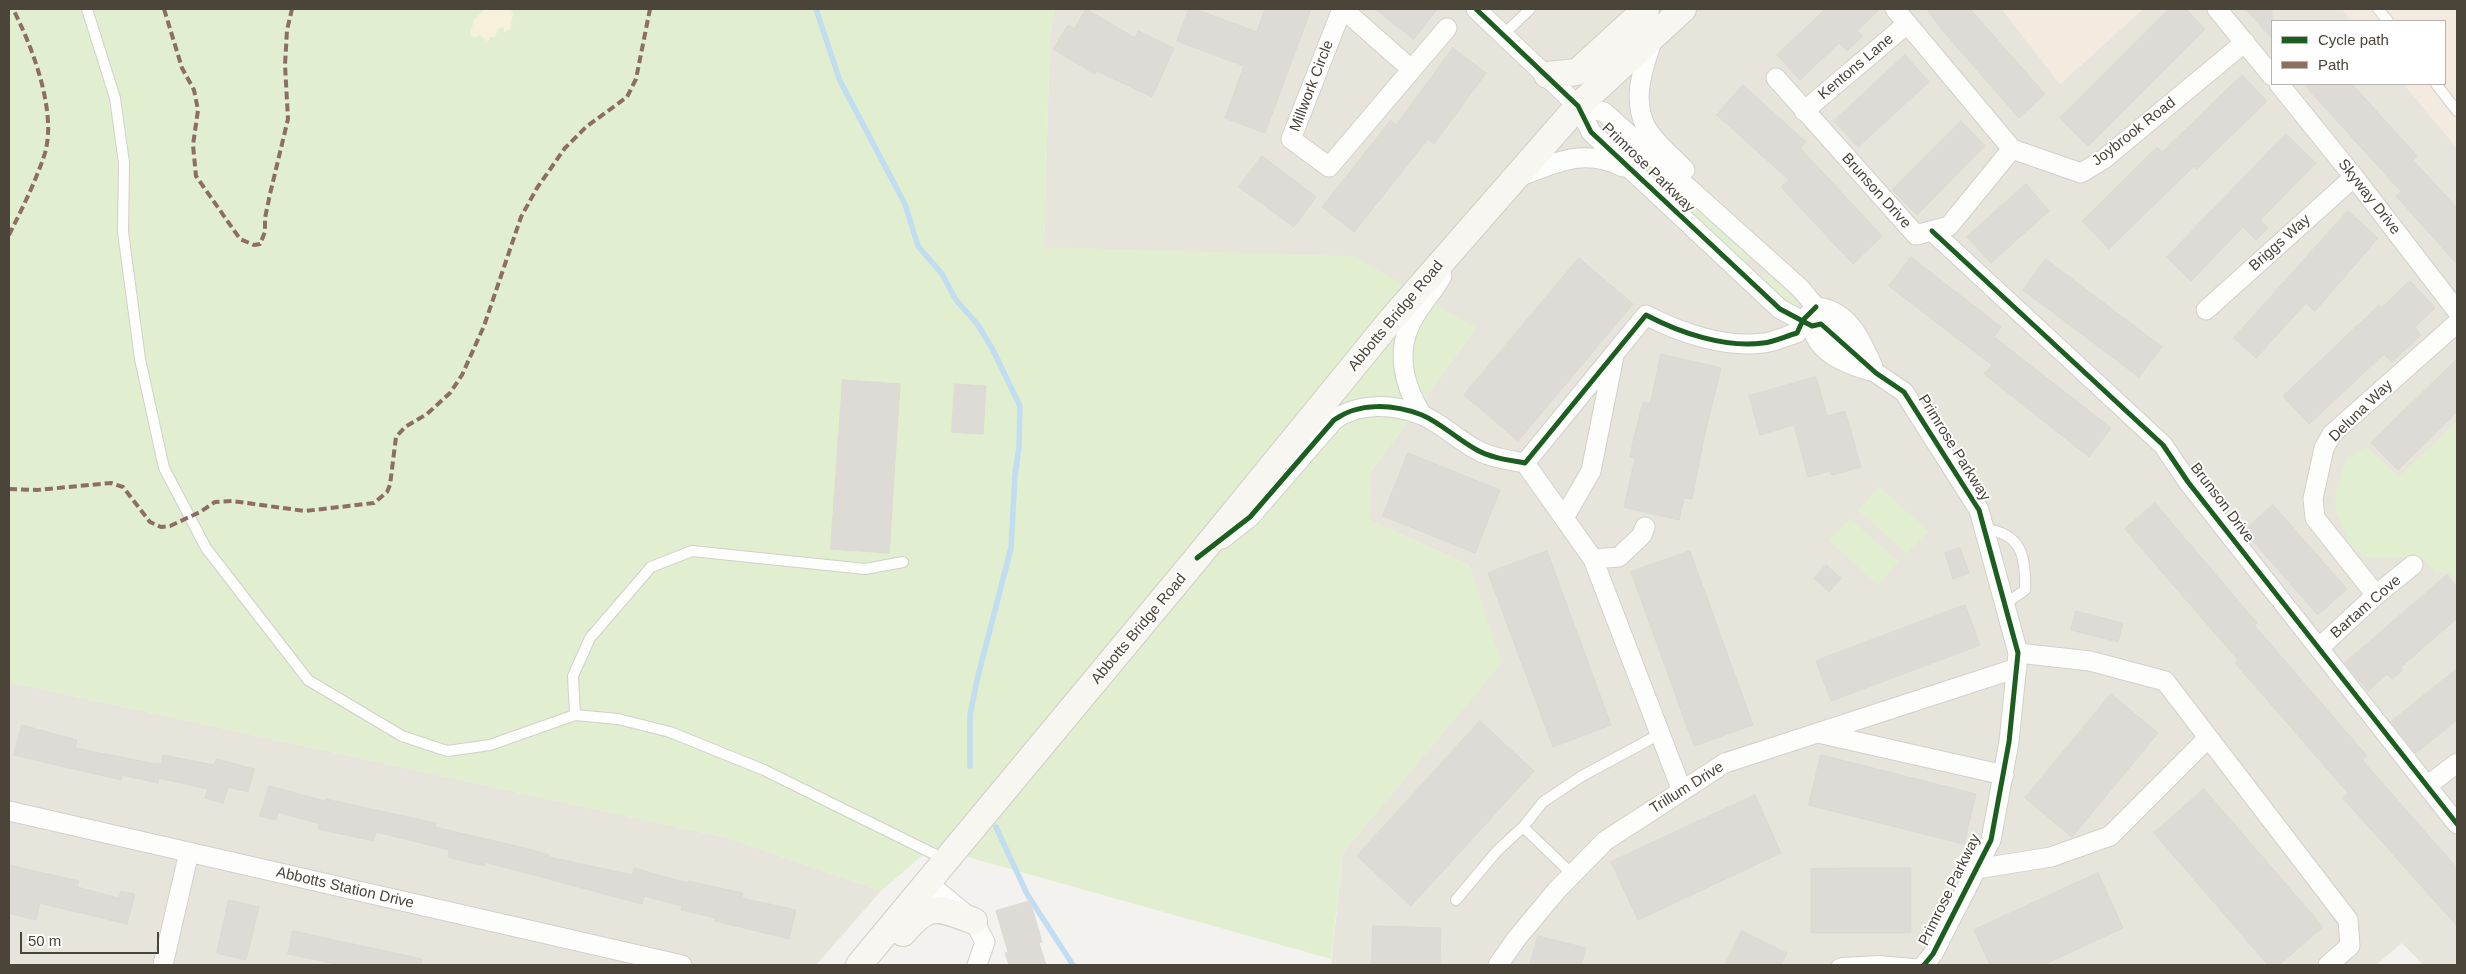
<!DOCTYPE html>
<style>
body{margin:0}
#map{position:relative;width:2466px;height:974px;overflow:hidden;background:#f4f2ee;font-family:Arial,sans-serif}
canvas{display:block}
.frame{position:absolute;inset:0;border:10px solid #4b4439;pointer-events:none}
.legend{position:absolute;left:2271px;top:20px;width:175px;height:65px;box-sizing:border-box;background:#fff;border:1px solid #b7b4b0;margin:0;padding:6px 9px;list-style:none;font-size:15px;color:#4b4439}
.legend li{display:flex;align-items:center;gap:10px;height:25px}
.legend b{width:25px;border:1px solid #b7b4b0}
.scale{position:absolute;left:20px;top:932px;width:139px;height:22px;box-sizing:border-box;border:2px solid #4b4439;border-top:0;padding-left:6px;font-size:15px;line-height:18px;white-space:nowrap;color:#4b4439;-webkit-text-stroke:4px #fff;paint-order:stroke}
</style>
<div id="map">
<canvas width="2466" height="974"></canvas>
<div class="frame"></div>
<ul class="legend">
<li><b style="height:6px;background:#1b5e20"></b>Cycle path</li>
<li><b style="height:6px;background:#8d6e63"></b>Path</li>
</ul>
<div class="scale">50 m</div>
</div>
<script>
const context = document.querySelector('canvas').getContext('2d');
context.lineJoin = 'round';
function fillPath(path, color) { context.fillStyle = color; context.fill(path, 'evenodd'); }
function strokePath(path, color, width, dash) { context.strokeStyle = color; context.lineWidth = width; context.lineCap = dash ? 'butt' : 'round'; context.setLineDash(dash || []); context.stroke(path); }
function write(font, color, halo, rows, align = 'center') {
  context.font = font + ' Arial,sans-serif'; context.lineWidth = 4; context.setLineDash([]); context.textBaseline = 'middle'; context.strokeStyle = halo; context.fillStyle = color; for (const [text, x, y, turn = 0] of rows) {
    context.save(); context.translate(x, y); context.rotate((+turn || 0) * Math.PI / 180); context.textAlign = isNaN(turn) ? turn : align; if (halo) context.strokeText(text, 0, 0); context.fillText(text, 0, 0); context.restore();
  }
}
fillPath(new Path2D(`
 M1055,9H2002L2060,84L2143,9H2342L2352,21H2272V84H2404L2457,148V965H2423L2402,943L2376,965H1331L1343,852L1501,663L1469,565L1369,520L1370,473L1476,328L1044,247L1050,33Z
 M9,682L728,838L881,891L816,965H9Z`), '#e7e4dc');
fillPath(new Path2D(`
 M2002,9H2143L2060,84Z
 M2342,9H2457V148L2404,84H2445V21H2352Z`), '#f3ebdf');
fillPath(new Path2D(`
 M9,9H1055L1050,33L1044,247L1354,256L1476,328L1370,473L1369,520L1469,565L1502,663L1343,852L1331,959L932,847L881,891L728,838L9,682Z
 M1605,124L1750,257L1745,263L1612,142L1601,127Z
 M1765,272L1799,303L1794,310L1760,278Z
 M2457,421V581L2449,571L2436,573L2421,557H2365L2350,545L2336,514L2335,493L2346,459L2367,447L2399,477Z
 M1879,486L1928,531L1907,554L1858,510Z
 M1850,518L1899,562L1878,585L1829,541Z`), '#e1eecf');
fillPath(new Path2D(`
 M485,9H510L513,14L510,30L504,32L503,27L499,28L495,37H490L489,40L486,41L480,35L474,38L470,34L474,20Z`), '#f7f0da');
strokePath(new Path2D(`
 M816,9L840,81L905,204L918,246L942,274L956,300L978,325L993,350L1020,406L1019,447L1015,475L1011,548L977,680L970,715V766
 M996,827L1027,894L1073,965`), '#c0ddf1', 5.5);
const building = new Path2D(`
 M1086,9L1135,38L1138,31L1174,48L1152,97L1097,71L1095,74L1053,49L1068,25L1074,29Z
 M1189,9H1195L1257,32L1265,9H1311L1265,133L1225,118L1244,66L1177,41Z
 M1375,9H1437L1414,39Z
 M1826,9H1880L1857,31L1863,36L1847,51L1839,43L1800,80L1777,55Z
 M1927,9H1970L2045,94L2019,118L1943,31Z
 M2169,9H2186L2205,29L2088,146L2060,118Z
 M2246,9H2272V38Z
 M1453,48L1486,73L1434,144L1428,139L1354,232L1322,207L1391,120L1396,125Z
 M1905,55L1929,82L1858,147L1834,121Z
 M2242,75L2267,101L2197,169L2194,166L2109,249L2082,221L2157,147L2162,152Z
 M2304,84H2352L2417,156L2413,160L2457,208V264L2396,196L2401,192Z
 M1743,85L1806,142L1800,148L1882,236L1853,264L1781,187L1789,180L1717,115Z
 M1961,121L1985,146L1917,215L1892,190Z
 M2286,134L2316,163L2260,220L2268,228L2256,240L2243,227L2191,281L2167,257Z
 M1262,156L1316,197L1294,227L1239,187Z
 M2026,184L2049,211L1991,263L1967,237Z
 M2348,211L2378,238L2315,311L2306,303L2256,358L2234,338Z
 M1911,257L2001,327L1994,337L2111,428L2089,457L1984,374L1992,365L1889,286Z
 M1579,258L1633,304L1518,441L1464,395Z
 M2046,259L2162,347L2139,377L2023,290Z
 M2410,281L2435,308L2415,327L2421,335L2392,362L2384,354L2309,424L2283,396L2379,305L2381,308Z
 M1661,354L1721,368L1704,437L1692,499L1684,498L1679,520L1624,507L1635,458L1630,457L1634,437L1643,402L1650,404Z
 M2457,359V412L2398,470L2371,443Z
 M1816,377L1827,416L1845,411L1861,467L1832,475L1830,471L1808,477L1794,425L1760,435L1749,396Z
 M843,380L900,384L889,553L831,549Z
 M955,384L986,386L983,434L952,432Z
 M1408,453L1500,490L1475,553L1383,516Z
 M2155,503L2257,623L2254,625L2367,756L2362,760L2457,868V926L2343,798L2348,793L2235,663L2238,660L2125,529Z
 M2273,505L2347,589L2318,615L2244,531Z
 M1960,548L1969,573L1953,579L1945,553Z
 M1547,551L1611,725L1553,747L1488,573Z
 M1690,551L1753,725L1694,746L1631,572Z
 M1826,565L1841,578L1829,592L1814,578Z
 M2447,575L2457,587V618L2401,667L2403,670L2392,679L2387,674L2368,691L2345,663Z
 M1965,605L1980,645L1831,701L1816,661Z
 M2076,611L2123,623L2118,642L2071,630Z
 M2457,669V720L2416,753L2391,722Z
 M2111,694L2158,733L2072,837L2025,798Z
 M1480,721L1534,771L1411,906L1357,856Z
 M22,725L77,740L75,748L151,763L161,764L163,755L214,765L216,759L254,769L248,792L228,787L223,803L205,798L208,789L159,778L158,783L122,775L121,780L14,755Z
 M1821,755L1976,794L1964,844L1809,805Z
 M269,786L325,801V799L436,823L435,827L524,848L549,855V857L632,875L634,868L687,883L688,881L743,893L742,898L796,910L789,939L715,921L716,918L681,910L682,906L644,896L642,904L485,862V866L448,857L449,850L376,832L374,841L318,829L319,824L278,812L276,820L260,816Z
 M2204,789L2323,927L2279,965H2268L2154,833Z
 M1755,795L1781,853L1638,920L1611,862Z
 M9,865L79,881L77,887L119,898L121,891L135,894L127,924L40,903L36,920L9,913Z
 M1911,868V933H1811V869Z
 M2098,873L2123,928L2043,965H1990L1974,930Z
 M229,900L259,907L246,960L217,953Z
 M1030,901L1042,942L1039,943L1046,965H1009L1005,953L1008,952L996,911Z
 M1373,926L1441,928L1440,965H1372Z
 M293,931L422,959L421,965H341L288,954Z
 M1742,931L1787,953L1781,965H1725Z
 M1538,936L1586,948L1581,965H1530Z`);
fillPath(building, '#dedbd6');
strokePath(building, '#dcd9d4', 1);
const lane = new Path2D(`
 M87,9L115,98L124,163L123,232L140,359L164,468L206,548L308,680L402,736L447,751L490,745L575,715L618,719L670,732L764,770L946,860
 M2378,9L2388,21
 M1503,35L1530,9
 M2436,84L2457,111
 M1984,529C2022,533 2026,557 2025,590L2005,604
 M575,715L573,676L590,638L651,567L692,551L865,569L903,562
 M1572,874L1523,827L1543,802L1582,776L1660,734
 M1456,900L1497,851L1523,827
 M1837,965L1842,963L1879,961L1923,965`);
const street = new Path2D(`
 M1342,9L1291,139L1329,167L1447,28
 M1343,9L1411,69
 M1476,9L1578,106L1591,132L1780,309L1812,326L1821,324L1876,373L1904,392L1979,510L2018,653L2009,742L1991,840L1933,954L1924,965
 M1895,9L2012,149L2081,173L2104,159L2245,42
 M2217,9L2272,76
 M1653,38C1644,66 1631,98 1646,127C1653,141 1674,158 1685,170
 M1776,78L1916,235L1949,226L2012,149
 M2279,84L2354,177L2457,311
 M1578,106L1604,112L1800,288L1816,307C1849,310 1861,340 1873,367
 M1804,111L1907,24
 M1518,177C1556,163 1584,147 1623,167
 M1932,231L2163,445L2188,482L2457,824
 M2206,310L2354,177
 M1812,326C1817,353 1846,364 1870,371
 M1422,415C1403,384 1394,347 1416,314C1424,301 1434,290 1442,276
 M1525,463L1593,559L1682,791
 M1564,518L1591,471L1614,356
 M1222,539L1250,517L1334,420C1359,402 1393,404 1422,415C1441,423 1458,440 1477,450C1491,458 1509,460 1525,463L1646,315C1680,333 1725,348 1763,343C1774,342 1786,336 1797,333L1803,320L1816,307
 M1593,559L1619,557L1642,535L1645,527
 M2376,595L2315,518L2313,499L2324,448L2332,434L2457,323
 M2319,648L2376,595L2413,565
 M2018,653L2090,661L2165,681L2348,920L2350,946L2328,965
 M1818,733L2004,775
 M2427,786L2457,763
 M9,811L682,965
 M1976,869L2051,857L2110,836L2208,738
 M928,883L974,921L985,942L977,965
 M163,965L189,852
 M1498,965L1517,938L1557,890L1605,841L1725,763L2017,668`);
const secondary = new Path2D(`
 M1547,75L1577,72L1646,9
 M903,933C930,901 939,908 974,921
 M859,965L1197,558L1392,319L1578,106L1683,9`);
strokePath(lane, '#d2d0cb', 12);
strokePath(street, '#d2d0cb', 21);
strokePath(secondary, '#d3cfc5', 28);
strokePath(lane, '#fdfdfc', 10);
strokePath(street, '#fdfdfc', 19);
strokePath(secondary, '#f7f6f1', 26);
strokePath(new Path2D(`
 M164,9L182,68L194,90L198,110L193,145L196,176L240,239L254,245L260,244L265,232V218L270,194L288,119L285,65L287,30L292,9
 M9,235C22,209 36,181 45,153C57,111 32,46 13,9
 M9,489L37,490L111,483L123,487L150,522L161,527L170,526L200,512L215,502L232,501L305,511L374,503L387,492L390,485L396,437L405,427L427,414L450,393L462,375L484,326L521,217L537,188L565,148L586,127L627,97L636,79L650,9`), '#8d6e63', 4, [8, 4]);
strokePath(new Path2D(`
 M1476,9L1578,106L1591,132L1780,309L1812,326L1821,324L1876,373L1904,392L1979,510L2018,653L2009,742L1991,840L1933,954L1924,965
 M1932,231L2163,445L2188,482L2457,824
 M1197,558L1250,517L1334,420C1359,402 1393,404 1422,415C1441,423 1458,440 1477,450C1491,458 1509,460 1525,463L1646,315C1680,333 1725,348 1763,343C1774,342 1786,336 1797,333L1803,320L1816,307`), '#1b5e20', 5);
write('15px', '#4b4439', '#fff', [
 ["Kentons Lane",1856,67,-40],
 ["Millwork Circle",1312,86,-69],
 ["Joybrook Road",2134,132,-38],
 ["Primrose Parkway",1648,168,44],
 ["Brunson Drive",1876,191,48],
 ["Skyway Drive",2369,197,52],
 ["Briggs Way",2280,243,-42],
 ["Abbotts Bridge Road",1396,316,-50],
 ["Deluna Way",2361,411,-44],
 ["Primrose Parkway",1954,448,58],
 ["Brunson Drive",2222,503,53],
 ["Bartam Cove",2366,607,-41],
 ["Abbotts Bridge Road",1139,629,-50],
 ["Trillum Drive",1687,788,-32],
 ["Abbotts Station Drive",345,888,13],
 ["Primrose Parkway",1950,890,-64]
]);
</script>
